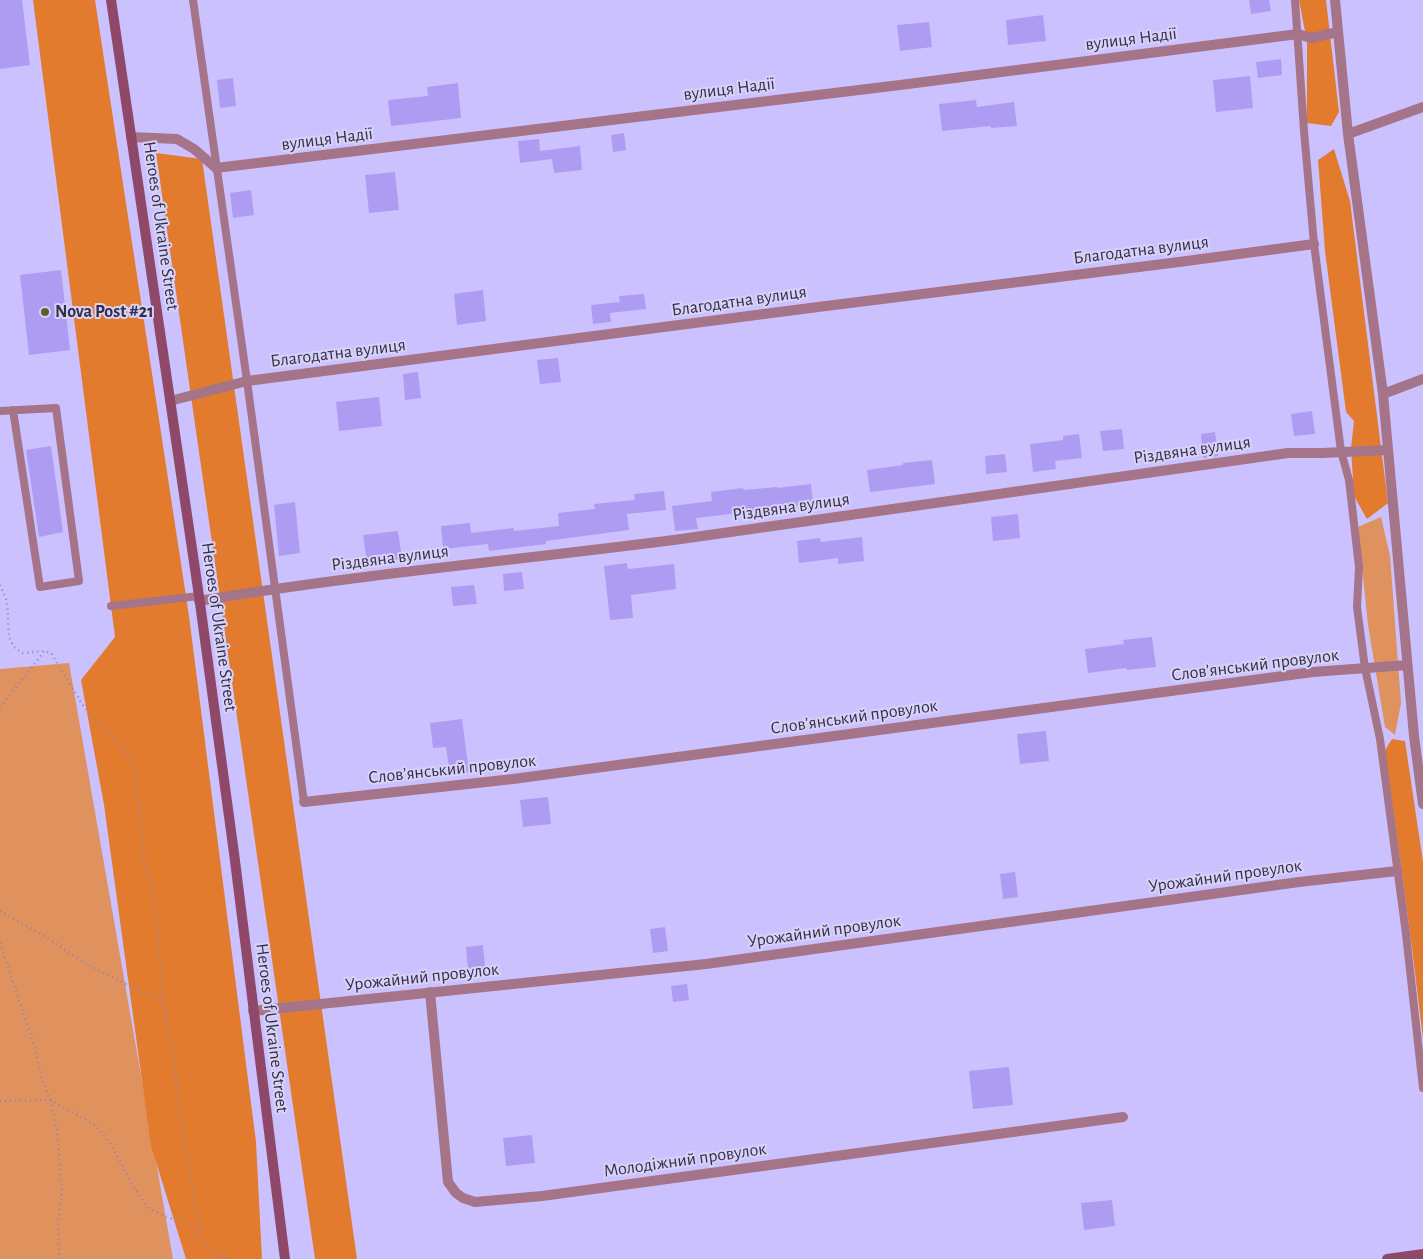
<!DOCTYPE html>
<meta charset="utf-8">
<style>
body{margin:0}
canvas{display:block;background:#ccc1ff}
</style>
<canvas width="1423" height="1259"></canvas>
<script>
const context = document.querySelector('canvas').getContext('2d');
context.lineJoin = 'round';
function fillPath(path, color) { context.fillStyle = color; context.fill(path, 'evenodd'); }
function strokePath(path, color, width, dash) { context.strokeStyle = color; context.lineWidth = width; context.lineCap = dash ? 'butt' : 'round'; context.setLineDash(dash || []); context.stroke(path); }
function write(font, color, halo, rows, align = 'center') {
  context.font = font + ' "Alegreya Sans",sans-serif'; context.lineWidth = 4; context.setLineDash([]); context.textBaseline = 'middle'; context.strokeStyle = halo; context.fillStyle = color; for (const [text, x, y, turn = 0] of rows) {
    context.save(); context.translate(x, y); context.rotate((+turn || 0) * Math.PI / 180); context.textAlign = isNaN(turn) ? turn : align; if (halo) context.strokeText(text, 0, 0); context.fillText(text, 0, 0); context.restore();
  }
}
fillPath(new Path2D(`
 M1381,517L1390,556L1401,703L1395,735L1385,727L1368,625L1358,527Z
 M69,663L173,1259H0V669Z`), '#df915e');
fillPath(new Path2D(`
 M33,0H95L189,616L256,1142L262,1259H186L151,1146L104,805L81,680L115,637Z
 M1299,0H1326L1339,112L1331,126L1307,123V42Z
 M1334,149L1350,201L1388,503L1367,519L1354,496L1351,448L1354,421L1346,412L1325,251L1318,160Z
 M156,153L202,159L357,1259H315Z
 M1392,739L1405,741L1423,862V1039L1412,948L1385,750Z`), '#e37b2f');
fillPath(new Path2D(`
 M0,0H22L30,65L0,69Z
 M1249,0H1269L1271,11L1251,14Z
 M1043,15L1046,41L1008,45L1006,20Z
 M929,22L932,47L900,51L897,25Z
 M1281,59L1282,75L1258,78L1256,62Z
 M1250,76L1253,108L1216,112L1213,80Z
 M233,78L236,106L220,108L217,80Z
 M458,83L461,118L391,126L388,100L428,96L427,87Z
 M976,100L977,107L1014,102L1017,126L991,128V126L942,131L939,104Z
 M624,133L626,150L613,152L611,135Z
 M539,139L540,151L580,146L582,170L554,173L552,159L520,163L518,141Z
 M395,172L399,210L369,213L365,175Z
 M251,190L254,215L233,218L230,193Z
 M61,270L70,350L29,355L20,275Z
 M483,290L486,321L457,325L454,294Z
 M644,294L646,309L610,313L611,322L593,324L591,305L620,302L619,296Z
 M558,358L561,382L540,384L537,360Z
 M418,372L421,398L405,400L403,374Z
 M379,397L382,426L339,431L336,402Z
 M1312,411L1315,434L1294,436L1291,414Z
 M1122,429L1124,449L1103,451L1100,431Z
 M1215,432L1218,456L1203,458L1201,434Z
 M1079,434L1082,458L1055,461L1056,469L1033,472L1030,444L1063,440V436Z
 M51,446L63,532L39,537L26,450Z
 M1005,454L1007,472L986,474L985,456Z
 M932,460L935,484L870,492L867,470L903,465V463Z
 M811,484L813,504L779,508L780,511L757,513V511L696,518L698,529L675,531L672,506L712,501L711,492L743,488L744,490L777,487V488Z
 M664,491L666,510L627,514L629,530L546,541V544L489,551L488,544L443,549L441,526L470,523L471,533L514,528V531L559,526L558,513L595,509L594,504L635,500L634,494Z
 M295,502L300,553L279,556L274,505Z
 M1018,514L1020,538L993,541L991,517Z
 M398,531L402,559L367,563L363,535Z
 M862,537L864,561L838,564V558L799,563L797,541L820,538L821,542Z
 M627,563L628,569L674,564L676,589L631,595L633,618L610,620L604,566Z
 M522,572L524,589L504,591L503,574Z
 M474,585L477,604L453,606L451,587Z
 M1152,637L1156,667L1127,670L1126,668L1088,673L1085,649L1124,644L1123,640Z
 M462,719L469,772L450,775L446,747L433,748L430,723Z
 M1046,731L1049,761L1020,764L1017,734Z
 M548,797L551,824L523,827L520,800Z
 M1015,872L1018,897L1003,899L1000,874Z
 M665,927L668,951L653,953L650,929Z
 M483,945L485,967L468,969L466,947Z
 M687,984L689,1000L673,1002L671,986Z
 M1009,1067L1013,1105L973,1109L969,1071Z
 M532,1135L535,1163L506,1166L503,1138Z
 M1112,1200L1115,1226L1084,1230L1081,1203Z`), '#ae9cf2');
strokePath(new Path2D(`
 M0,585L7,601L9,637L14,647L22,653L45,651L51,653L82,704L133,760L139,799L143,853L156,912L164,1005L172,1048L186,1156L200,1223L199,1236L207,1247L226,1259
 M0,707L44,652
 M0,911L41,934L88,965L152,997L163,1004
 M0,943L35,1048L42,1080L50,1100L95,1125L111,1144L133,1186L149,1208L167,1217L188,1224L199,1236
 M0,1101L50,1100L57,1131L62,1190L58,1225L59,1252L61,1259`), '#8d85b3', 2.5, [1, 4]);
strokePath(new Path2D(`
 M193,0L247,381L304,802
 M1295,0L1304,131L1314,244L1341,451L1349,480L1359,567L1357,607L1365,668L1380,739L1406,934L1423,1088
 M0,411L56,408L79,581L40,587L13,410
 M111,606L199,596`), '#a67489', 8);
strokePath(new Path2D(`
 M1335,0L1348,134L1383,394L1414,736L1423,804
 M1348,134L1423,107
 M131,137L177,139L194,149L216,168L900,85L1298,34L1311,38L1338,32
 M1383,394L1423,379
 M170,401L247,381L818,307L1179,262L1314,244
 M199,601C359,574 521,560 681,539C884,512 1086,482 1288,453H1322L1388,450
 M304,802L513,779L1313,672L1407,665
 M430,992L448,1182L456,1193L463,1198L475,1202L542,1196L1123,1117
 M253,1011L706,964L1299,882L1397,871`), '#a67489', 10);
strokePath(new Path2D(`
 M111,0L199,596L234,853L285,1259
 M1387,1259L1423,1254`), '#904869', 10);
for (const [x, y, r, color] of [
 [45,312,5,"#5b5f2c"]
]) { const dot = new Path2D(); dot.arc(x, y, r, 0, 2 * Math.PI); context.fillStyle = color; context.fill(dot); strokePath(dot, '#d8d2f8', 2); }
write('18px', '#342f47', '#d8d2f8', [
 ["вулиця Надії",1131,39,-7],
 ["вулиця Надії",729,89,-7],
 ["вулиця Надії",327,139,-7],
 ["Heroes of Ukraine Street",161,226,82],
 ["Благодатна вулиця",1141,250,-7],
 ["Благодатна вулиця",739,301,-8],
 ["Благодатна вулиця",338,353,-7],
 ["Різдвяна вулиця",1192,450,-8],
 ["Різдвяна вулиця",791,507,-8],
 ["Різдвяна вулиця",390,558,-7],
 ["Heroes of Ukraine Street",219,627,82],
 ["Словʼянський провулок",1255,665,-7],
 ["Словʼянський провулок",854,717,-8],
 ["Словʼянський провулок",452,769,-6],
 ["Урожайний провулок",1225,876,-8],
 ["Урожайний провулок",824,931,-8],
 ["Урожайний провулок",422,977,-6],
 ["Heroes of Ukraine Street",272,1028,83],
 ["Молодіжний провулок",685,1160,-8]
]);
write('bold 18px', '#342f47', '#d8d2f8', [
 ["Nova Post #21",55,312]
], 'left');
</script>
